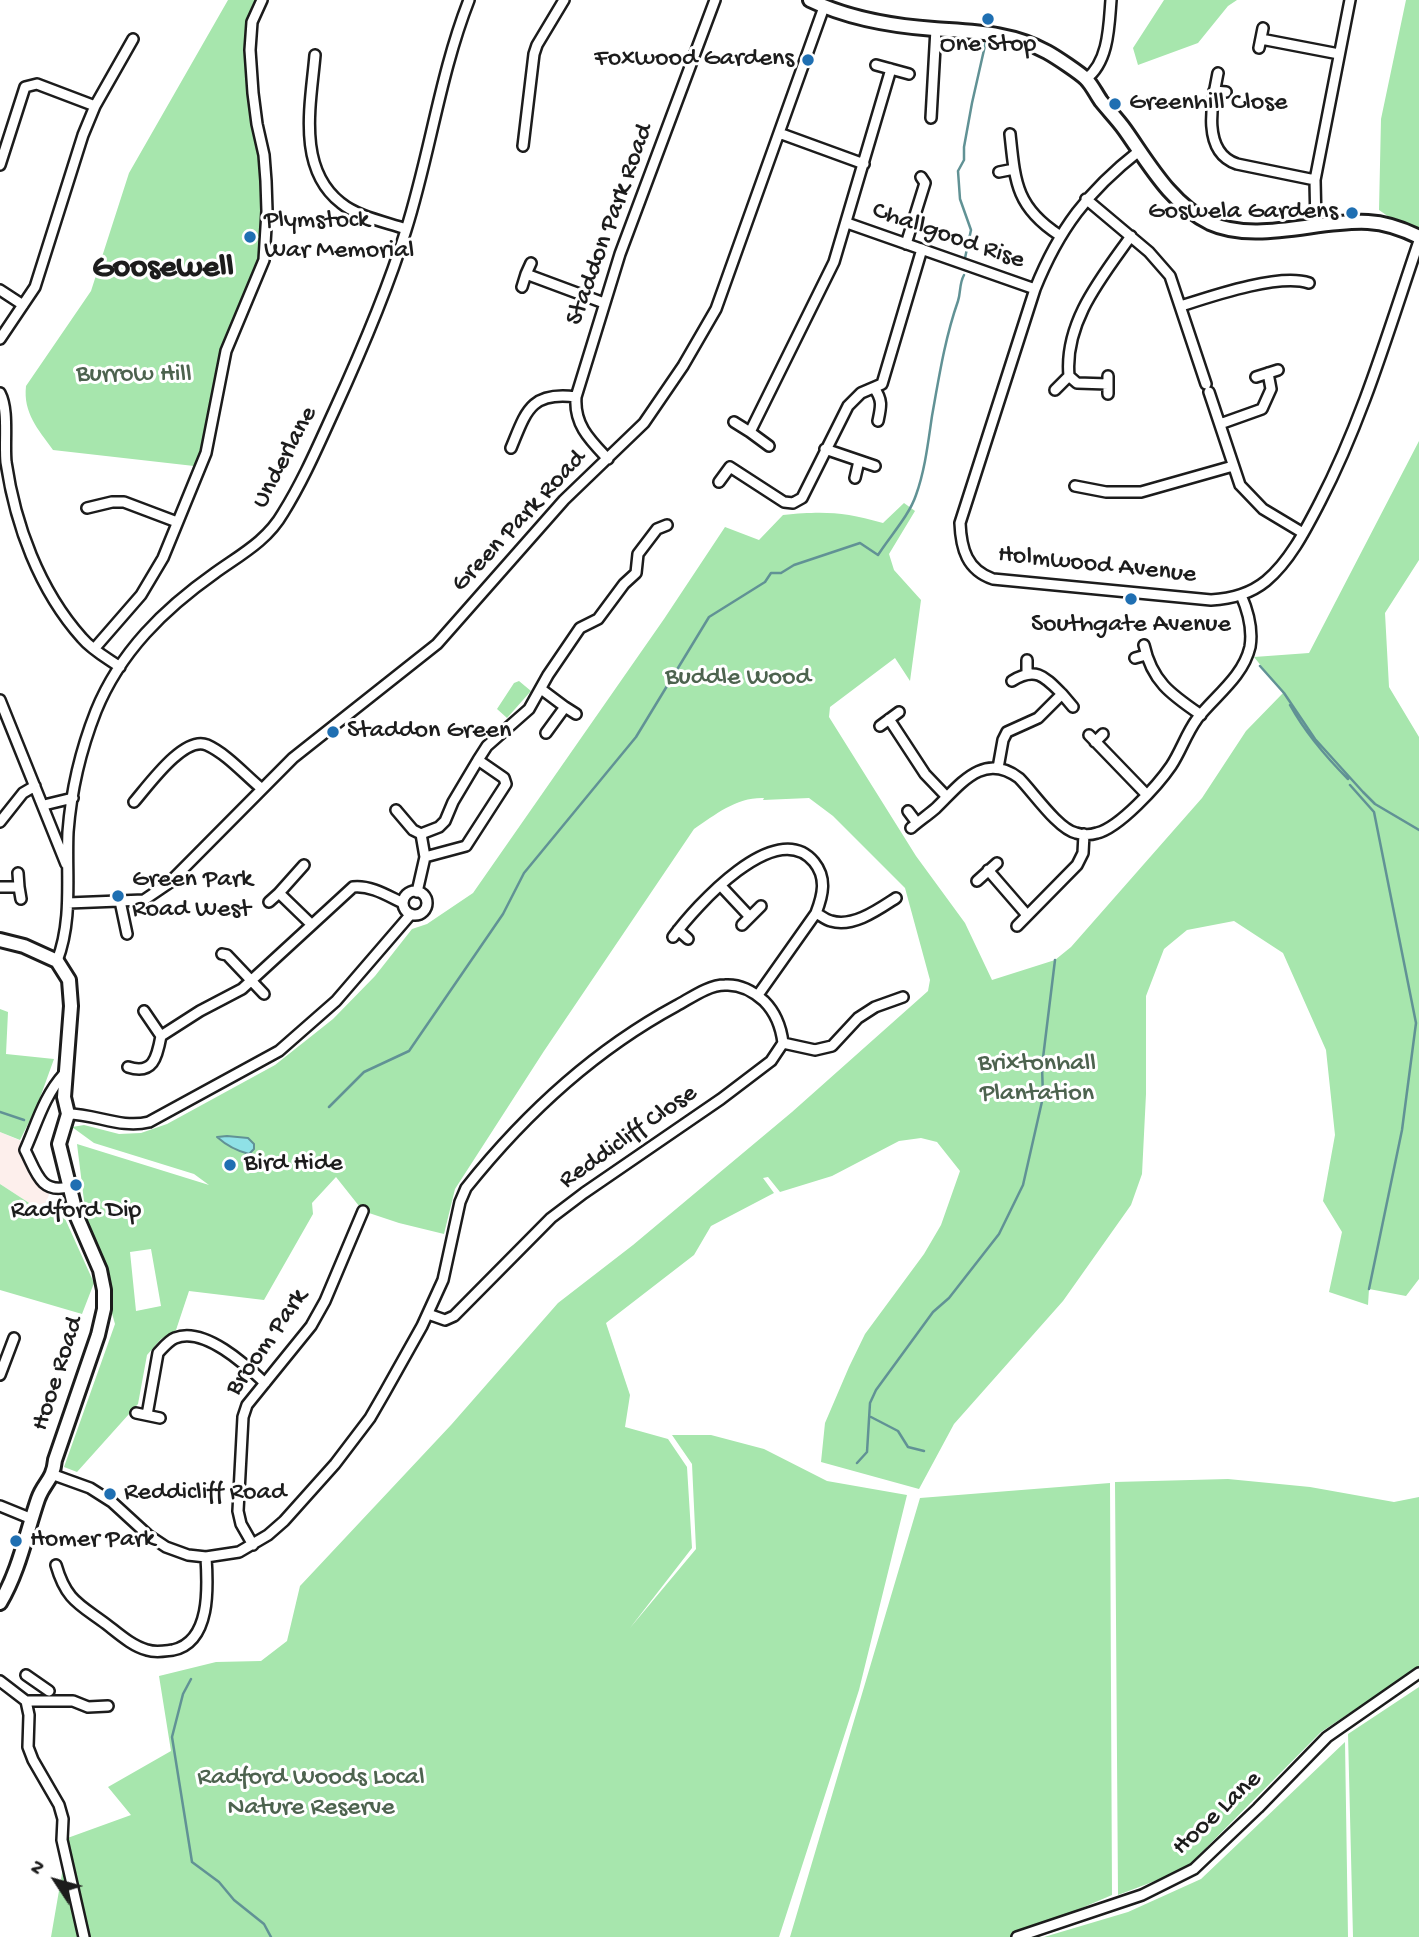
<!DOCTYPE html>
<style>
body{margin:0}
#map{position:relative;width:1419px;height:1937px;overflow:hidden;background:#fff;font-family:"Gochi Hand",sans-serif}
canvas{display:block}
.north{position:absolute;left:21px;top:1846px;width:70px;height:70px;-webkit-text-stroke:5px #fff;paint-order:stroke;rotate:306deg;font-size:19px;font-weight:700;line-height:28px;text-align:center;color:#1c1c1c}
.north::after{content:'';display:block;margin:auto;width:24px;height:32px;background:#1c1c1c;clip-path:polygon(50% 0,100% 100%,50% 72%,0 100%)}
</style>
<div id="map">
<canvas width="1419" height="1937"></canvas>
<div class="north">N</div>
</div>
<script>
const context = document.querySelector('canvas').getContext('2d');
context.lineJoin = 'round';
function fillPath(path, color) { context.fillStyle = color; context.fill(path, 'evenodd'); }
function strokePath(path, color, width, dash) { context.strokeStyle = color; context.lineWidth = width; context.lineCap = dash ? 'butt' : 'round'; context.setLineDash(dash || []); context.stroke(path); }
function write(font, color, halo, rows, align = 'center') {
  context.font = font + ' "Gochi Hand",sans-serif'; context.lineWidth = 6; context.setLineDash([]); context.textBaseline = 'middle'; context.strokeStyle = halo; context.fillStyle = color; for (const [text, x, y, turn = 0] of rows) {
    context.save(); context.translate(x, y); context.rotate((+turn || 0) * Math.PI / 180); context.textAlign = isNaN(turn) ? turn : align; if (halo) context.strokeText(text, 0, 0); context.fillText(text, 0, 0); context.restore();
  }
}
fillPath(new Path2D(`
 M0,1132L28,1144L25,1150L51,1189L43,1212L0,1184Z`), '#fdefec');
fillPath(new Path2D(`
 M228,0H258L248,21L263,189L260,258L240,307L200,459L194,466L53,450C38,429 23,413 26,386L91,291L129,173Z
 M1164,0H1237L1228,6L1198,43L1138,65L1133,48Z
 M1406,0H1419V238L1379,210L1381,119Z
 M1419,441V560L1385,613L1389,687L1419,737V1279L1406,1296L1369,1289L1368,1305L1329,1292L1342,1232L1323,1201L1335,1135L1326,1050L1283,953L1234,921L1187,930L1164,949L1146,996V1094L1142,1174L1131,1205L1063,1301L954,1424L919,1489L821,1462L825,1423L849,1367L865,1334L924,1254L941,1225L960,1171L937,1142L921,1138L899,1141L832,1176L780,1192L768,1177L763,1178L774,1193L711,1226L694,1255L606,1323L630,1395L625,1427L668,1439L687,1467L692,1548L630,1628L696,1549L692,1464L672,1435H711L764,1449L827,1481L907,1495L859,1690L779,1937H51L65,1856L62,1840L131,1815L108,1787L171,1751L159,1676L216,1662L261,1661L287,1641L300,1586L451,1425L558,1303L633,1245L792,1112L928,991L930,980L905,888L833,816L809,798L763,800L764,798C737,797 716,814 694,829L544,1051L455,1189L444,1234L399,1223L363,1211L336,1177L312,1203L313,1214L264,1300L189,1291L176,1330L161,1339L147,1355L138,1404L77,1472L64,1467L115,1324L87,1225L77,1144L209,1185L194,1174L94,1143L72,1127L84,1125L119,1134L141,1133L167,1124L275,1065L333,1019L375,976L412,929L427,924L473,893L664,619L725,527L759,540L783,515C825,511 843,512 883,523L904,503L915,511L889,554L894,570L921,600L910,681L895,658L830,707L829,717L916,856L965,923L992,980L1055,960L1071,947L1202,798L1246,731L1283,693L1254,657L1309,653ZM151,1249L161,1306L136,1311L130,1252Z
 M519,681L531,691L507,718L497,709L514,683Z
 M0,1009L8,1012L6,1054L54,1059L37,1106L20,1140L0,1132Z
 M0,1184L43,1212H62L94,1283L82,1314L0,1290Z
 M1228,1479L1310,1487L1394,1502L1419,1497V1667L1321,1732L1184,1870L1118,1895L1115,1482Z
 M1110,1483L1112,1895L1014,1937H790L920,1498Z
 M1419,1687V1937H1353L1348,1734Z
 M1345,1742L1348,1937H1044L1128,1912L1201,1879Z`), '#a7e6ad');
const water = new Path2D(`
 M227,1136L248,1138L254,1144V1149L249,1154C237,1151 226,1145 217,1137Z`);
fillPath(water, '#8fe1e6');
strokePath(water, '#619295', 2);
strokePath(new Path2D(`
 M965,258L971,230L960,199L958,171L964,160V147L972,103L986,41
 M1260,666L1284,693
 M1284,693L1315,739L1363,792L1375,804L1419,830
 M1290,705C1306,734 1325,756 1348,779
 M1350,785L1374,812L1416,1023L1402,1130L1369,1289
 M329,1107L364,1072L409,1051L503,914L524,873L636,737L709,617L765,582L771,573H781L794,565L860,543L878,555C890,536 909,516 916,495C925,470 928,443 932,416C939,377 945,338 958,301C961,292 959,284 964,275
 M0,1112L24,1120
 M871,1417L898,1431L908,1447L924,1451
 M857,1463L867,1452L870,1403L876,1390L933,1312L949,1298L999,1234L1023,1185L1043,1097L1042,1066L1055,960
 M191,1679L183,1694L172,1737L192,1862L219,1882L234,1900L264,1924L271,1937`), '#619295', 2.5);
const street = new Path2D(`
 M1261,39L1339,54
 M1259,48L1263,28
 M315,55C311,103 296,168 341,203C358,217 386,222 406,229
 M876,65L909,74
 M1218,73C1212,102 1201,152 1237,164L1315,180
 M1086,79C1109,62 1109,25 1111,0
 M1214,91L1226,92
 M931,118L936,29
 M779,133L864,164
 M1010,134C1015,182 1016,207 1059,235
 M523,146L534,54L537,45L564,0
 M1139,151C1088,191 1059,229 1035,289L960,523C961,549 967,570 993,579L1211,600C1231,599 1250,594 1266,581C1290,561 1306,529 1320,502C1363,419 1389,329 1419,241
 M0,165L25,87L37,84L95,106
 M999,172L1014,169
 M1086,199L1149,252L1170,276L1206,384
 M847,223L1035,289
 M1316,226L1315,180L1350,0
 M906,244L925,183L921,177
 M531,263L526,274L604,303
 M522,287L526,274
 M0,290L23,305
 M1181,306C1212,296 1279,273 1309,283
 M0,339L35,287L83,135L95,106L133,39
 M1108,376V394
 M1256,377L1278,370
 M1108,384L1077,383L1069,376C1064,322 1102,277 1131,236
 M874,388C883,400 881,407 878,421
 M1055,390L1069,376
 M1209,392L1240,485L1263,509L1303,533
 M0,393C9,410 4,441 6,462C15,524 39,590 82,638C92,650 107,658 120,667
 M734,422L750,432
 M1220,424L1262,409L1271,389L1268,373
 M769,446L750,432L834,262L891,69
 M511,448C526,412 530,391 576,397
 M825,449L875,466
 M608,459C590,440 574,425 576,397L620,254L715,0
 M855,478L859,461
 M719,482L730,467L784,502L793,503L802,498L848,406L861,393L882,384L922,249
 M1075,486L1106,492H1141L1233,466
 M87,508L112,502H124L177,522
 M1144,645C1152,682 1172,695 1201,715
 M94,649L141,595L163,558L206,453L226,351L264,260L267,211L266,181L264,155L257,124L253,93L250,50L252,22L262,0
 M1135,658L1146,655
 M1027,660V673
 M541,689L565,707L546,733
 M1062,694L1073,707
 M0,700L66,864
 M565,707L576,714
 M889,719L925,774L946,796
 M880,726L899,712
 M1089,735L1146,794
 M1095,742L1103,734
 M998,768L1003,740L1007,732L1038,718L1062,694C1045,677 1036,666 1012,681
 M134,802C148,786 184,735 207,745C227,754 245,775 262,789
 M44,805L73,798
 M396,810L413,830L421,834
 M908,811L917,823
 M0,822L23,793L35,786
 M911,828C919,821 928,815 936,808C960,785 983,751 1019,778C1033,792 1058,829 1076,833C1082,835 1091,835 1097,833C1119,828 1158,785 1171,766C1181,751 1186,734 1197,719C1215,696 1243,677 1250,647C1253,629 1248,611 1241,595
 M425,857L421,834L439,827L445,821L453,802L478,760
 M304,865L279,893L311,924
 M988,870L1027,915
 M18,873L19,887
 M977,881L997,863
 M721,886L750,917
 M0,887H19L21,899
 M403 903a12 12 0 1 1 24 0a12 12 0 1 1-24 0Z
 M417,892L425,857L466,846L506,784L504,778L478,760L487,746L529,709L548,675L580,628L598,619L624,584L636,573L638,554L657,529L667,525
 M120,901L127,934
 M269,902L279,893
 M68,903L144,900L169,883L293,758L437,644L564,500L644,423L683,366L716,309L824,7
 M816,913C820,915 826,920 831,921C853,928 879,909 896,898
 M742,925L761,906
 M1017,926L1077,865L1083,853L1084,834
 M678,930L688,939
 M673,937C695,907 776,816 814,862C827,878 823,895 816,913L758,995
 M222,954L227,955L264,994
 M57,961C73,919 66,876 68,832C71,792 81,749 96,711C120,652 164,609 215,573C240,555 267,541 283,513C303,481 318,446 334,411C361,352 387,292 406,230C430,154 440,74 469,0
 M144,1011L161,1036
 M783,1043L815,1050L832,1046L858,1018L875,1007L903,997
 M128,1067C153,1075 157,1058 161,1036L200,1011L242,989L353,887C371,885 388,896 403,903
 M64,1074C44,1096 37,1123 25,1150C36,1171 40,1194 68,1187
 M68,1114C96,1114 121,1129 149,1122L279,1051L336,1001L411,914
 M0,1375L14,1338
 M136,1413L160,1418
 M147,1415L158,1353C163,1348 168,1341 175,1338C204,1326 246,1365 265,1383
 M54,1475L90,1488L112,1502L148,1535L166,1547L188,1555L206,1557L239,1552L268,1535L284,1521L335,1464L370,1418L385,1392L422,1326L443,1280L460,1202L466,1188C525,1114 593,1051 676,1006C691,998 708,985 725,985C740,984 753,991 764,1001C776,1013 781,1026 783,1043L771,1061L721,1099L584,1193L551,1218L454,1316L445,1320L428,1314
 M0,1506L32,1519
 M253,1545L241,1524L238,1511L243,1417L247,1405L311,1326L325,1301L363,1211
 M56,1565C66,1600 79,1604 106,1624C119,1634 132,1646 147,1650C156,1653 164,1651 173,1650C211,1642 208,1587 206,1557
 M26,1675L49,1691
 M0,1681L26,1701L29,1715L28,1747L33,1760L59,1805L63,1819L62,1840L84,1937
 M26,1701H73L88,1707L108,1706
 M1017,1937L1142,1895L1194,1869L1258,1808L1327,1737L1419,1673`);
const secondary = new Path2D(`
 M810,0C847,18 893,26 934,29C974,32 1011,32 1047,52C1056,57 1080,73 1086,79C1092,85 1096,94 1101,101C1109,111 1118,120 1125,130C1149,164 1171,204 1210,223C1256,244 1320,219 1368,222C1387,223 1403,229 1419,237
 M0,940L24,946L57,961L69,980L71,1006L64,1097L68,1114L59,1144L77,1217L100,1270L104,1290V1309L98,1335L55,1460C53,1481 44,1482 38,1499C26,1534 19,1571 0,1603`);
strokePath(street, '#1c1c1c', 14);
strokePath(secondary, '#1c1c1c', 18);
strokePath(street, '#fff', 9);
strokePath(secondary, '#fff', 12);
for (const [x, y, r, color] of [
 [988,19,7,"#1f6fb2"],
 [808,60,7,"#1f6fb2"],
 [1115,104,7,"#1f6fb2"],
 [1352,213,7,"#1f6fb2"],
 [250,237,7,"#1f6fb2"],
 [1131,599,7,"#1f6fb2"],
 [333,732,7,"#1f6fb2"],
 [118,896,7,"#1f6fb2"],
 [230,1165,7,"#1f6fb2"],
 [76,1185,7,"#1f6fb2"],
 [110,1494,7,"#1f6fb2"],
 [16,1541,7,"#1f6fb2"]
]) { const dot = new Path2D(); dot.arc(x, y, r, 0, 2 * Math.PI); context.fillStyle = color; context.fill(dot); strokePath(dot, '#fff', 2.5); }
write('26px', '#1c1c1c', '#fff', [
 ["One Stop",988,46,"center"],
 ["Foxwood Gardens",794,60,"right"],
 ["Greenhill Close",1129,104],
 ["Goswela Gardens",1338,213,"right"],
 ["Plymstock",264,222],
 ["War Memorial",264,252],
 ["Southgate Avenue",1131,626,"center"],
 ["Staddon Green",347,732],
 ["Green Park",132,881],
 ["Road West",132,911],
 ["Bird Hide",244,1165],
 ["Radford Dip",76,1212,"center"],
 ["Reddicliff Road",124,1494],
 ["Homer Park",30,1541]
], 'left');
write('26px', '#1c1c1c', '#fff', [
 ["Staddon Park Road",611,225,-70],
 ["Challgood Rise",948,237,19],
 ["Underlane",286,458,-62],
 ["Green Park Road",520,522,-47],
 ["Holmwood Avenue",1097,566,6],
 ["Reddicliff Close",629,1138,-35],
 ["Broom Park",268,1343,-55],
 ["Hooe Road",59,1374,-72],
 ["Hooe Lane",1218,1814,-43]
]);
write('26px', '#4d634f', '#fff', [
 ["Burrow Hill",134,376],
 ["Buddle Wood",738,679],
 ["Brixtonhall",1037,1065],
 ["Plantation",1037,1095],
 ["Radford Woods Local",311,1779],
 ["Nature Reserve",311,1809]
]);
write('bold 33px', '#1c1c1c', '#fff', [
 ["Goosewell",163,270]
]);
</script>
